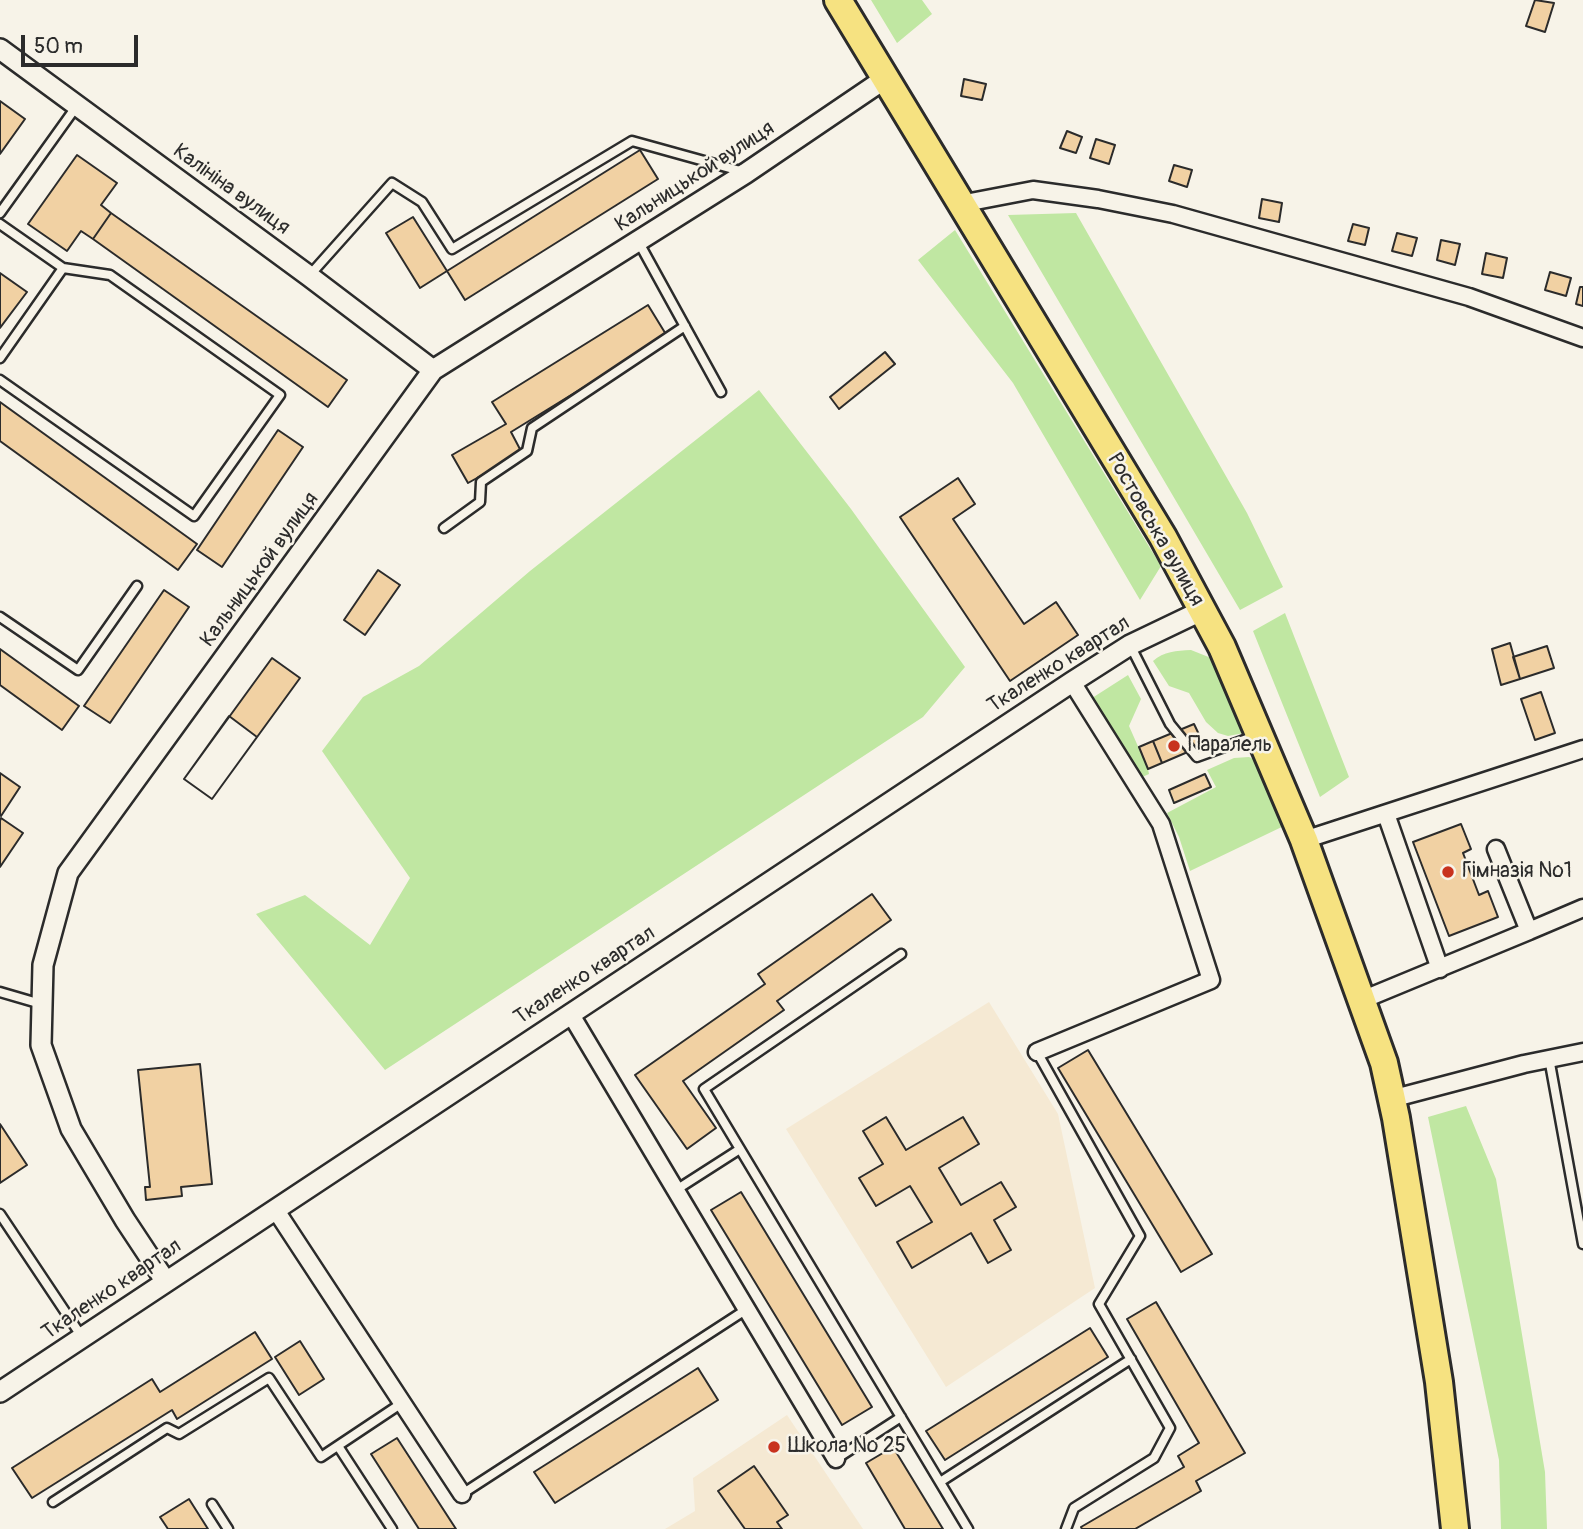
<!DOCTYPE html>
<meta charset="utf-8">
<style>
body{margin:0}
#map{position:relative;width:1583px;height:1529px;overflow:hidden;background:#f7f3e8;font-family:Pangolin,sans-serif}
canvas{display:block}
.scale{position:absolute;left:21px;top:35px;width:117px;height:32px;box-sizing:border-box;border:4px solid #2b2b2b;border-top:0;padding-left:9px;font-size:21px;line-height:24px;white-space:nowrap;color:#2b2b2b;-webkit-text-stroke:5px #f7f3e8;paint-order:stroke}
</style>
<div id="map">
<canvas width="1583" height="1529"></canvas>
<div class="scale">50 m</div>
</div>
<script>
const context = document.querySelector('canvas').getContext('2d');
context.lineJoin = 'round';
function fillPath(path, color) { context.fillStyle = color; context.fill(path, 'evenodd'); }
function strokePath(path, color, width, dash) { context.strokeStyle = color; context.lineWidth = width; context.lineCap = dash ? 'butt' : 'round'; context.setLineDash(dash || []); context.stroke(path); }
function write(font, color, halo, rows, align = 'center') {
  context.font = font + ' Pangolin,sans-serif'; context.lineWidth = 5; context.setLineDash([]); context.textBaseline = 'middle'; context.strokeStyle = halo; context.fillStyle = color; for (const [text, x, y, turn = 0] of rows) {
    context.save(); context.translate(x, y); context.rotate((+turn || 0) * Math.PI / 180); context.textAlign = isNaN(turn) ? turn : align; if (halo) context.strokeText(text, 0, 0); context.fillText(text, 0, 0); context.restore();
  }
}
fillPath(new Path2D(`
 M989,1002L1058,1114L1095,1288L946,1387L786,1129Z
 M787,1415L863,1529H665L695,1511L693,1478Z`), '#f5e9d3');
fillPath(new Path2D(`
 M871,0H922L932,14L897,43Z
 M1076,213L1247,513L1283,587L1240,610L1008,215Z
 M955,230L1161,566L1140,600L1013,383L918,260Z
 M759,390L851,509L965,667L923,717L385,1070L256,914L305,895L370,945L410,878L322,751L363,697L419,666L530,571Z
 M1285,613L1349,777L1320,797L1253,631Z
 M1191,650L1211,658L1243,720L1244,733L1228,736L1218,733L1206,722L1189,693L1169,686L1153,661C1164,651 1176,651 1191,650Z
 M1128,675L1141,699L1129,726L1148,769L1149,774L1140,778L1089,700Z
 M1249,757L1259,762L1288,824L1190,871L1179,837L1167,813L1216,787L1207,770L1234,758Z
 M1466,1106L1496,1179L1545,1472L1547,1529H1501L1499,1460L1428,1117Z`), '#c0e7a2');
const building = new Path2D(`
 M1535,0L1554,3L1545,32L1526,26Z
 M964,79L986,84L982,100L961,96Z
 M0,101L25,119L0,154Z
 M1067,131L1082,137L1076,153L1060,148Z
 M1096,139L1115,145L1109,164L1090,158Z
 M640,150L658,179L465,300L447,271Z
 M77,155L117,183L101,205L111,213L93,239L81,231L67,251L28,224Z
 M1174,165L1192,170L1187,187L1169,181Z
 M1262,199L1282,203L1279,222L1259,218Z
 M111,213L347,380L328,407L93,239Z
 M413,217L447,271L420,288L386,233Z
 M1353,224L1369,228L1365,245L1348,241Z
 M1397,233L1417,238L1412,256L1392,251Z
 M1441,240L1460,244L1455,265L1437,260Z
 M1486,253L1507,258L1503,278L1482,274Z
 M1550,272L1571,278L1566,296L1545,290Z
 M0,273L27,292L0,328Z
 M1580,287H1583V306L1576,304Z
 M648,305L667,336L511,432L522,453L468,483L452,455L506,424L492,402Z
 M885,352L895,364L839,409L830,397Z
 M0,402L197,544L178,570L0,441Z
 M278,430L303,447L222,567L197,550Z
 M958,478L975,504L953,519L1024,624L1056,602L1078,635L1010,681L900,517Z
 M378,570L400,585L365,635L344,620Z
 M164,590L189,607L110,723L84,706Z
 M1510,643L1520,679L1501,685L1492,649Z
 M1547,646L1554,668L1520,679L1513,657Z
 M0,649L79,706L62,730L0,685Z
 M272,658L300,678L212,799L184,779Z
 M1541,692L1555,733L1535,740L1521,699Z
 M229,716L257,737L212,799L184,779Z
 M1194,724L1204,745L1162,763L1153,741Z
 M1153,741L1162,763L1148,769L1139,747Z
 M0,773L20,787L1,816L0,815Z
 M1205,774L1211,787L1174,803L1169,790Z
 M1,818L23,833L0,867V821Z
 M1461,824L1471,849L1463,853L1479,895L1488,891L1498,917L1449,936L1413,842Z
 M872,894L891,920L777,1001L784,1010L683,1081L716,1128L687,1149L635,1075L765,984L758,974Z
 M1088,1050L1212,1254L1181,1272L1058,1068Z
 M200,1064L212,1184L181,1187L182,1196L146,1200L145,1187H150L138,1070Z
 M886,1117L906,1150L963,1117L979,1144L939,1168L961,1205L1001,1182L1016,1207L994,1220L1011,1250L988,1263L971,1233L912,1268L897,1242L932,1222L910,1186L876,1206L859,1178L883,1164L863,1131Z
 M0,1124L27,1165L0,1183Z
 M741,1192L872,1407L842,1425L711,1210Z
 M1156,1302L1245,1453L1196,1481L1201,1491L1135,1529H1082L1081,1527L1184,1467L1178,1456L1199,1443L1127,1319Z
 M1090,1328L1108,1357L945,1460L926,1431Z
 M255,1332L272,1359L177,1419L172,1410L32,1498L12,1468L152,1379L160,1392Z
 M300,1341L324,1379L299,1395L275,1357Z
 M698,1368L718,1400L555,1503L534,1472Z
 M397,1438L456,1529H419L371,1454Z
 M893,1447L943,1529H905L866,1463Z
 M754,1466L788,1515L777,1522L782,1529H745L718,1491Z
 M189,1499L208,1529H168L160,1517Z`);
fillPath(building, '#f1d1a3');
strokePath(building, '#2b2b2b', 2);
const service = new Path2D(`
 M0,213L76,107
 M0,224L63,268L0,358
 M638,241L721,392
 M309,276L392,183L422,202L452,249L632,141L744,172
 M0,380L194,516L280,395L110,275L63,268
 M444,528L480,502L481,482L527,451L532,428L685,326
 M0,617L78,670L137,586
 M1130,645L1170,724L1197,757L1255,736
 M901,954L704,1089L968,1529
 M0,992L41,1004
 M1037,1052L1140,1236L1099,1304L1170,1428L1154,1458L1074,1508L1066,1529
 M1549,1058L1583,1244
 M676,1190L740,1149
 M0,1214L82,1337
 M338,1446L392,1529
 M836,1459L901,1417
 M940,1482L1131,1359
 M462,1494L747,1309
 M53,1502L167,1428L179,1434L269,1378L321,1457L402,1403
 M212,1504L228,1529`);
const minor = new Path2D(`
 M960,204L1033,190L1098,199L1173,214L1469,297L1583,338
 M1386,814L1440,969
 M1304,840L1583,749
 M1529,931L1583,908
 M1362,1000L1529,931L1496,849
 M570,1013L836,1459
 M1037,1052L1211,980L1161,824L1072,682
 M1391,1099L1524,1064L1583,1052
 M275,1209L462,1494`);
const tertiary = new Path2D(`
 M0,49L309,276L433,370
 M166,1282L125,1220L71,1129L41,1045L43,965L68,873L433,370L746,173L886,78
 M0,1392L1072,682L1130,645L1201,611`);
const trunk = new Path2D(`
 M838,0L1163,537L1222,647L1304,840L1384,1063L1396,1118L1439,1382L1455,1529`);
strokePath(service, '#2b2b2b', 13);
strokePath(minor, '#2b2b2b', 21);
strokePath(tertiary, '#2b2b2b', 24);
strokePath(trunk, '#2b2b2b', 32);
strokePath(service, '#f7f3e8', 8);
strokePath(minor, '#f7f3e8', 16);
strokePath(tertiary, '#f7f3e8', 19);
strokePath(trunk, '#f6e281', 26);
for (const [x, y, r, color] of [
 [1174,746,7,"#c8321e"],
 [1448,872,7,"#c8321e"],
 [774,1447,7,"#c8321e"]
]) { const dot = new Path2D(); dot.arc(x, y, r, 0, 2 * Math.PI); context.fillStyle = color; context.fill(dot); strokePath(dot, '#f7f3e8', 2.5); }
write('21px', '#2b2b2b', '#f7f3e8', [
 ["Кальницькой вулиця",695,177,-33],
 ["Калініна вулиця",231,190,36],
 ["Ростовська вулиця",1155,530,60],
 ["Кальницькой вулиця",260,570,-54],
 ["Ткаленко квартал",1059,665,-32],
 ["Ткаленко квартал",585,976,-33],
 ["Ткаленко квартал",112,1290,-34]
]);
write('21px', '#2b2b2b', '#f7f3e8', [
 ["Паралель",1188,746],
 ["Гімназія №1",1462,872],
 ["Школа № 25",788,1447]
], 'left');
</script>
